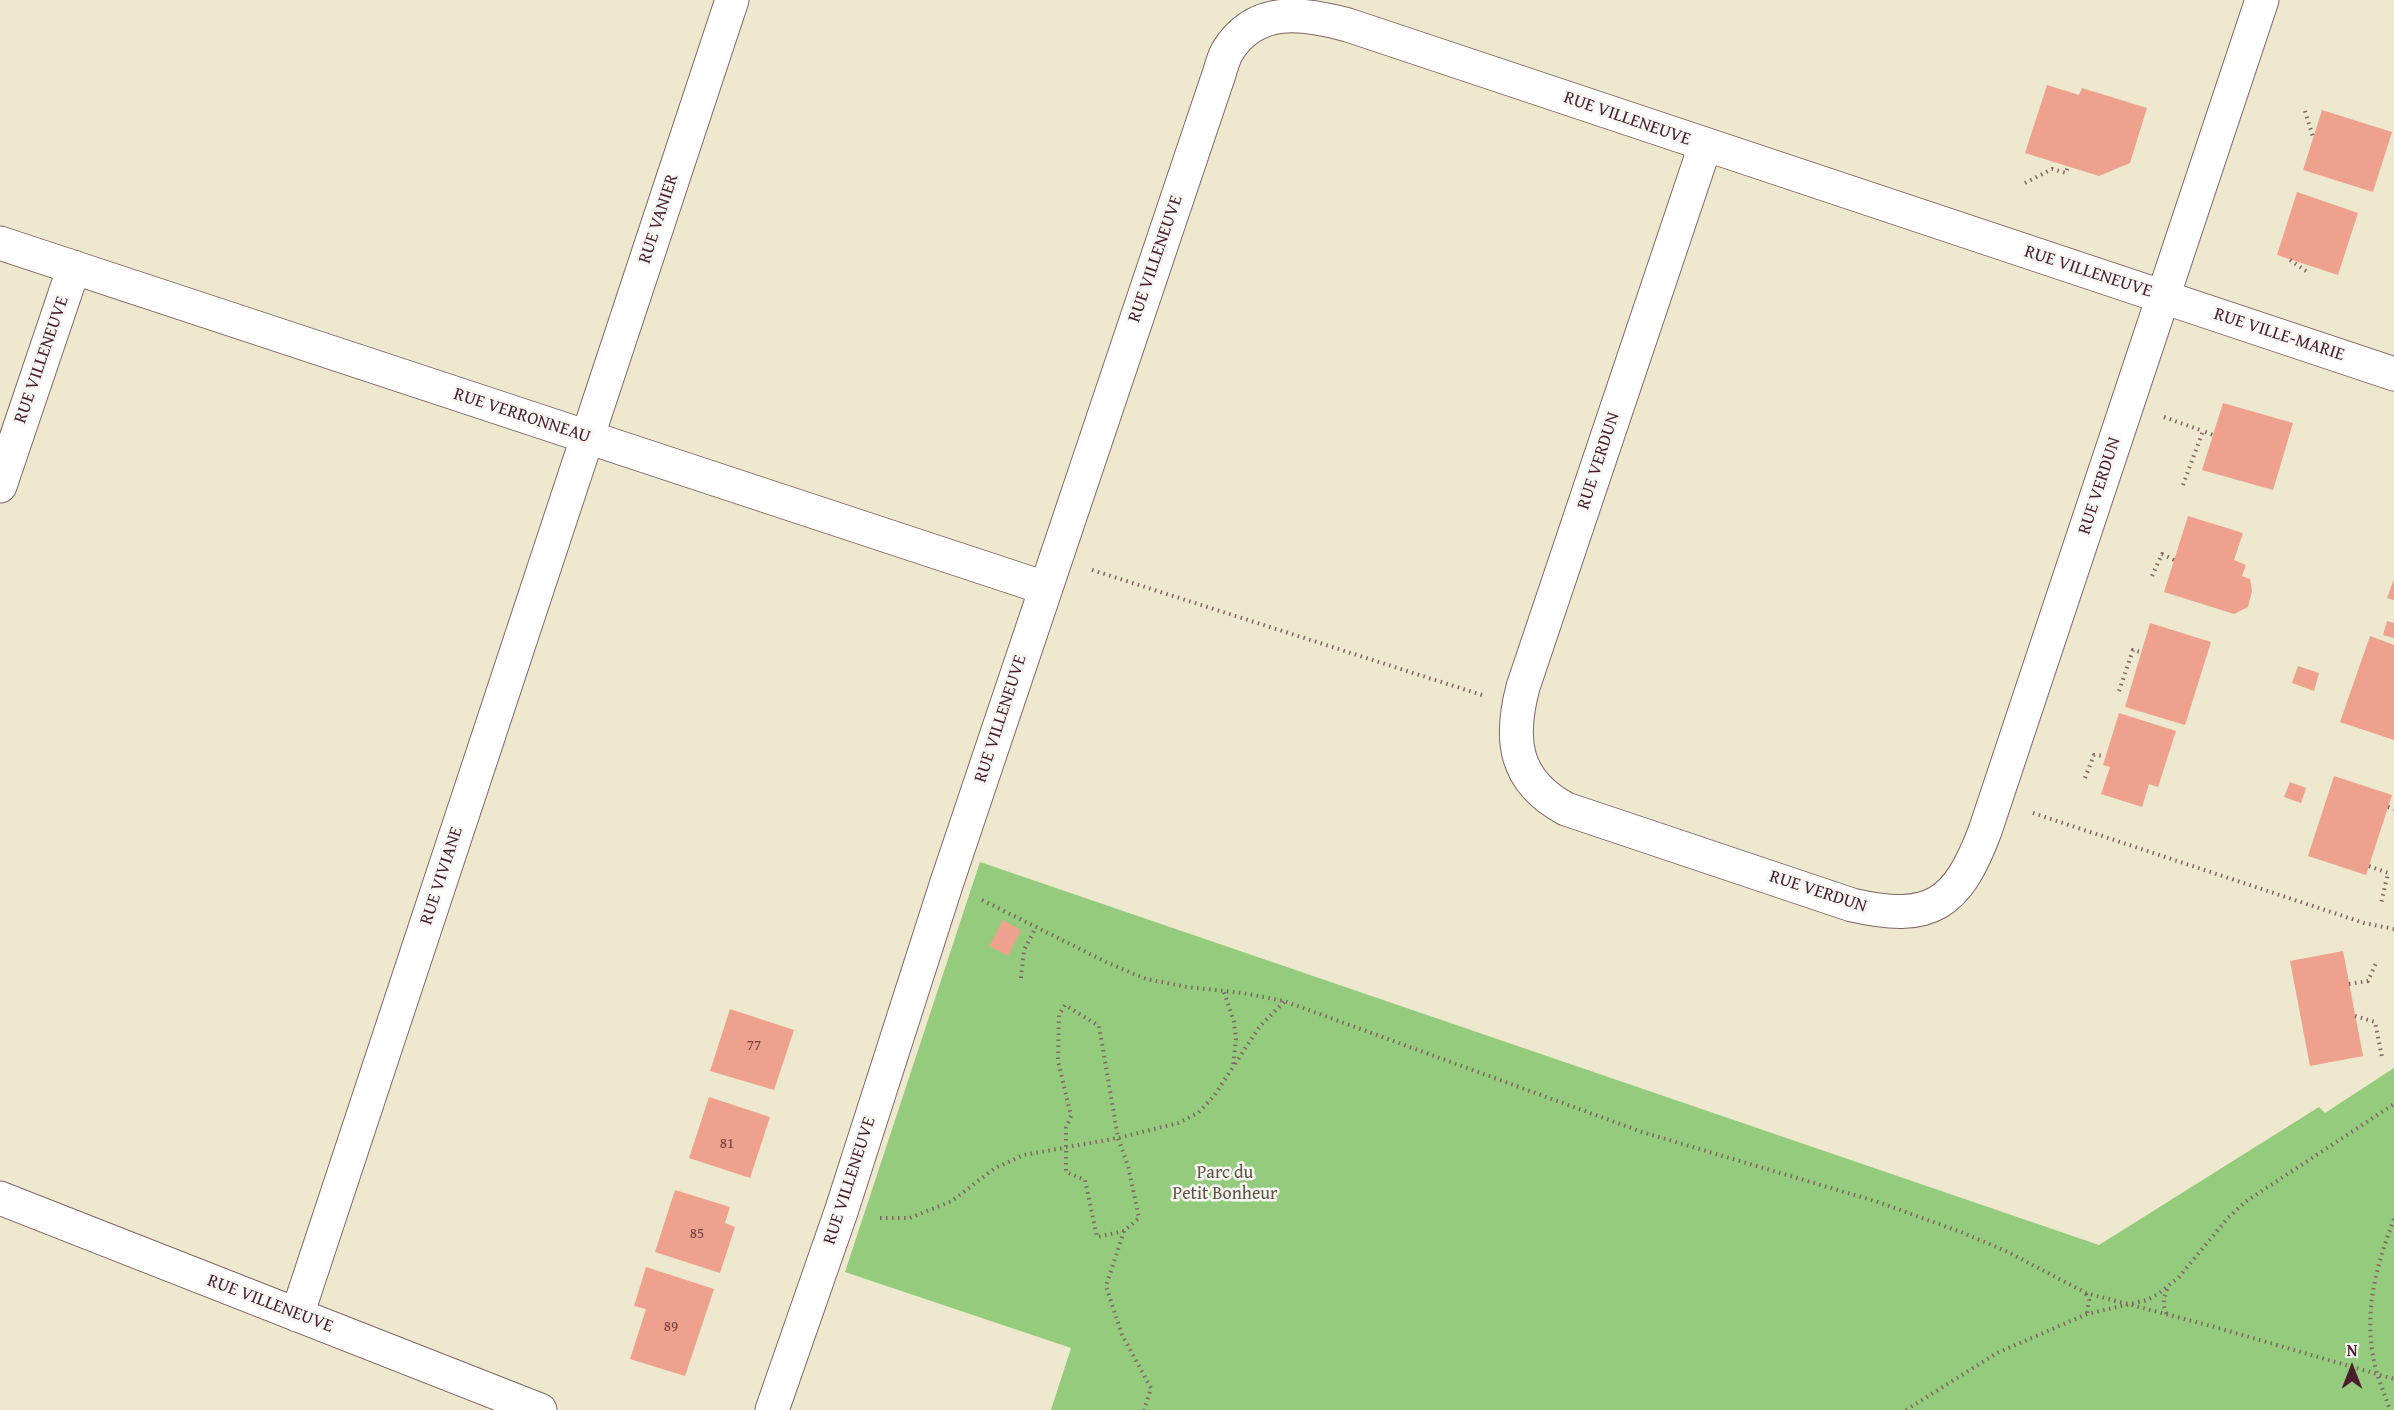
<!DOCTYPE html>
<style>
body{margin:0}
#map{position:relative;width:2394px;height:1410px;overflow:hidden;background:#ede8ce;font-family:"Gentium Book Plus",serif}
canvas{display:block}
.north{position:absolute;left:2322px;top:1338px;width:60px;height:60px;-webkit-text-stroke:4px #f6f6f2;paint-order:stroke;rotate:0deg;font-size:16px;font-weight:700;line-height:24px;text-align:center;color:#4a1f2b}
.north::after{content:'';display:block;margin:auto;width:21px;height:27px;background:#4a1f2b;clip-path:polygon(50% 0,100% 100%,50% 72%,0 100%)}
</style>
<div id="map">
<canvas width="2394" height="1410"></canvas>
<div class="north">N</div>
</div>
<script>
const context = document.querySelector('canvas').getContext('2d');
context.lineJoin = 'round';
function fillPath(path, color) { context.fillStyle = color; context.fill(path, 'evenodd'); }
function strokePath(path, color, width, dash) { context.strokeStyle = color; context.lineWidth = width; context.lineCap = dash ? 'butt' : 'round'; context.setLineDash(dash || []); context.stroke(path); }
function write(font, color, halo, rows, align = 'center') {
  context.font = font + ' "Gentium Book Plus",serif'; context.lineWidth = 5; context.setLineDash([]); context.textBaseline = 'middle'; context.strokeStyle = halo; context.fillStyle = color; for (const [text, x, y, turn = 0] of rows) {
    context.save(); context.translate(x, y); context.rotate((+turn || 0) * Math.PI / 180); context.textAlign = isNaN(turn) ? turn : align; if (halo) context.strokeText(text, 0, 0); context.fillText(text, 0, 0); context.restore();
  }
}
fillPath(new Path2D(`
 M980,862L2099,1245L2319,1107L2325,1113L2394,1068V1410H1051L1071,1348L845,1272Z`), '#94cb7d');
fillPath(new Path2D(`
 M2047,85L2079,95L2082,88L2147,108L2130,163L2099,176L2025,153Z
 M2322,110L2392,132L2373,192L2303,170Z
 M2297,192L2358,213L2338,275L2277,255Z
 M2223,403L2293,423L2273,490L2202,470Z
 M2188,516L2243,533L2234,560L2246,565L2242,576L2250,579L2252,591L2248,607L2234,614L2164,592Z
 M2394,579V600L2387,598Z
 M2387,621L2394,623V638L2383,635Z
 M2150,623L2211,642L2185,725L2125,707Z
 M2370,636L2394,645V740L2340,722Z
 M2298,666L2319,673L2314,691L2292,683Z
 M2119,713L2176,731L2158,787L2149,784L2142,807L2101,794L2110,767L2103,765Z
 M2334,776L2392,795L2366,875L2308,856Z
 M2290,782L2306,788L2301,803L2284,797Z
 M1003,920L1021,930L1008,956L989,946Z
 M2343,951L2363,1056L2310,1066L2290,961Z
 M730,1009L794,1030L774,1090L710,1071Z
 M709,1097L770,1117L750,1178L689,1158Z
 M675,1190L730,1207L725,1223L735,1227L720,1273L655,1252Z
 M646,1267L714,1289L685,1376L630,1359L646,1309L634,1306Z`), '#eea28e');
const street = new Path2D(`
 M1705,146L1523,687C1509,740 1514,781 1566,809L1852,905C1931,923 1957,905 1985,831L2262,0
 M0,243L1045,588
 M0,486L74,267
 M0,1198L540,1410
 M297,1315L732,0
 M772,1410L841,1212L947,882L1216,83C1220,73 1222,61 1227,52C1255,5 1304,13 1348,25L2394,374`);
strokePath(street, '#836564', 35);
strokePath(new Path2D(`
 M2305,111L2313,137
 M2025,183L2052,169L2066,173L2068,166
 M2290,260L2306,271
 M2164,417L2203,431
 M2183,485L2203,431L2213,435
 M1092,570L1482,695
 M2152,576L2162,554L2174,560
 M2119,691L2133,650L2141,652
 M2085,778L2094,755L2105,756
 M2388,807L2394,809
 M2033,813L2364,923L2394,929
 M2369,866L2388,873L2381,904
 M982,900L1106,962L1146,979L1187,987L1243,993L1284,1001L1642,1132L1878,1202L1961,1232L2008,1252L2086,1293L2211,1326L2377,1374L2390,1410
 M1021,978L1024,950L1036,927
 M2349,984L2368,981L2376,963
 M2355,1016L2375,1022L2382,1057
 M1235,1064L1260,1026L1284,1002
 M880,1218H910L952,1201L995,1168L1024,1155L1118,1138L1178,1123L1198,1113L1214,1096L1233,1067L1236,1039L1234,1022L1224,992
 M2394,1219C2374,1272 2362,1318 2377,1374L2394,1379
 M1124,1231L1097,1237L1085,1180L1066,1172V1128L1071,1116L1058,1061L1059,1015L1065,1005L1099,1026L1118,1138L1128,1166L1139,1218L1124,1231L1106,1286L1122,1335L1151,1388L1144,1410
 M2167,1289C2163,1300 2162,1306 2168,1316
 M2086,1294L2089,1300L2087,1314
 M1906,1410L1997,1353L2087,1314L2147,1300L2158,1294L2179,1277L2227,1219L2245,1202L2394,1104`), '#836564', 4, [1.5, 4.5]);
strokePath(street, '#fff', 33);
write('15px', '#734044', null, [
 ["77",754,1046],
 ["81",727,1144],
 ["85",697,1234],
 ["89",671,1327]
]);
write('18px', '#4a1f2b', '#f6f6f2', [
 ["RUE VILLENEUVE",1627,119,19],
 ["RUE VANIER",659,219,-72],
 ["RUE VILLENEUVE",1156,259,-71],
 ["RUE VILLENEUVE",2088,272,18],
 ["RUE VILLE-MARIE",2279,335,18],
 ["RUE VILLENEUVE",42,360,-71],
 ["RUE VERRONNEAU",522,416,18],
 ["RUE VERDUN",1599,461,-72],
 ["RUE VERDUN",2100,486,-72],
 ["RUE VILLENEUVE",1001,719,-72],
 ["RUE VIVIANE",442,876,-72],
 ["RUE VERDUN",1818,892,18],
 ["RUE VILLENEUVE",850,1181,-72],
 ["RUE VILLENEUVE",270,1304,21]
]);
write('18px', '#605344', '#f6f6f2', [
 ["Parc du",1225,1173],
 ["Petit Bonheur",1225,1194]
]);
</script>
